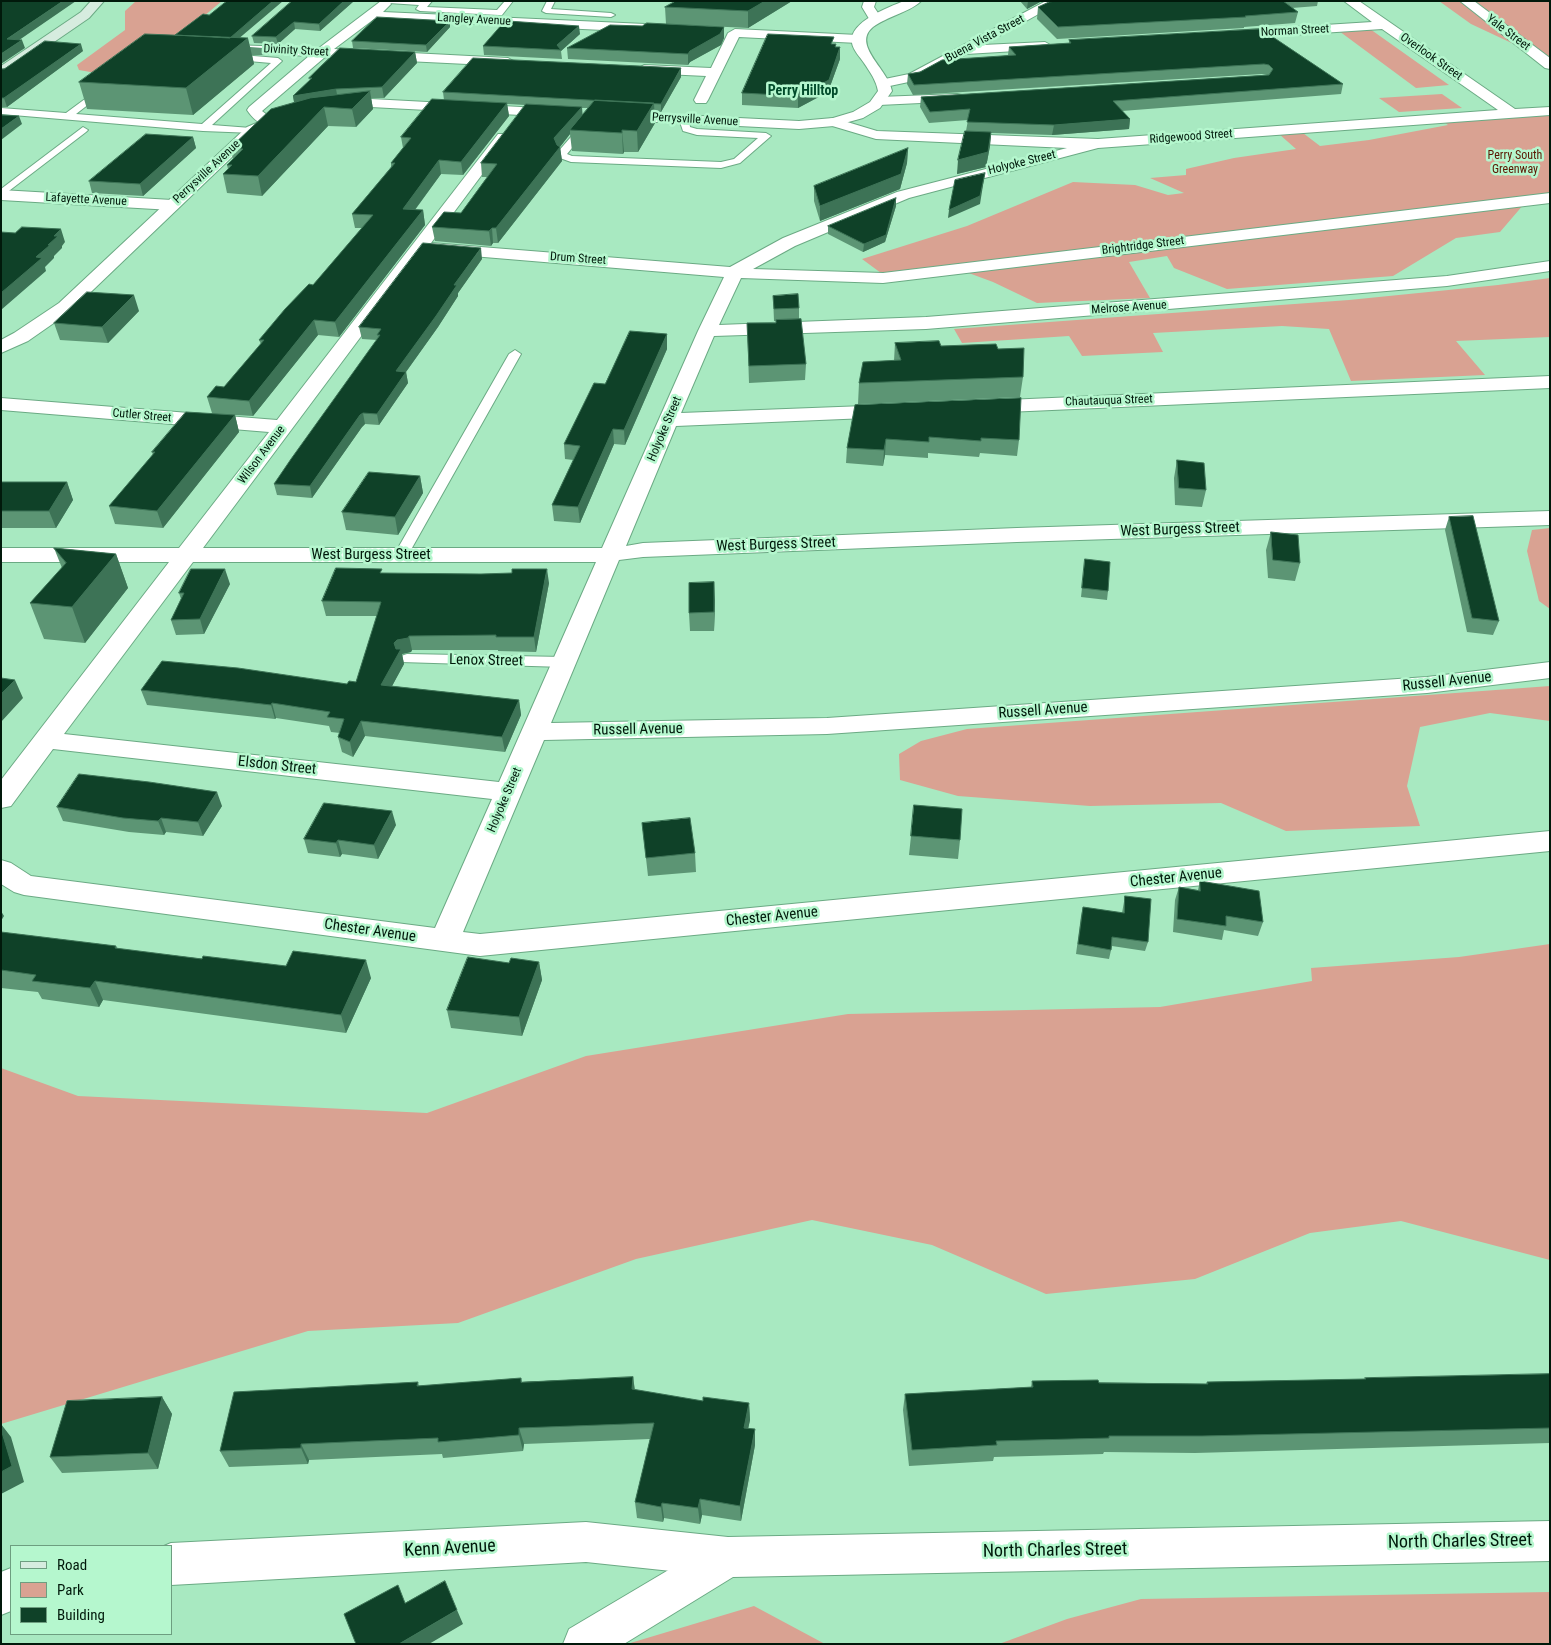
<!DOCTYPE html>
<style>
body{margin:0}
#map{position:relative;width:1551px;height:1645px;overflow:hidden;background:#a8e9c1;font-family:"Roboto Condensed",sans-serif}
canvas{display:block}
.frame{position:absolute;inset:0;border:2px solid #01190b;pointer-events:none}
.legend{position:absolute;left:10px;top:1545px;width:162px;height:90px;box-sizing:border-box;background:#b5f7ce;border:1px solid #6d9e80;margin:0;padding:6px 9px;list-style:none;font-size:15px;color:#01190b}
.legend li{display:flex;align-items:center;gap:10px;height:25px}
.legend b{width:25px;border:1px solid #6d9e80}
</style>
<div id="map">
<canvas width="1551" height="1645"></canvas>
<div class="frame"></div>
<ul class="legend">
<li><b style="height:6px;background:#d6ecdf"></b>Road</li>
<li><b style="height:14px;background:#d9a292"></b>Park</li>
<li><b style="height:14px;background:#0f4128"></b>Building</li>
</ul>
</div>
<script>
const context = document.querySelector('canvas').getContext('2d');
context.lineJoin = 'round';
function fillPath(path, color) { context.fillStyle = color; context.fill(path, 'evenodd'); }
function strokePath(path, color, width, dash) { context.strokeStyle = color; context.lineWidth = width; context.lineCap = dash ? 'butt' : 'round'; context.setLineDash(dash || []); context.stroke(path); }
function write(font, color, halo, rows, align = 'center') {
  context.font = font + ' "Roboto Condensed",sans-serif'; context.lineWidth = 5; context.setLineDash([]); context.textBaseline = 'middle'; context.strokeStyle = halo; context.fillStyle = color; for (const [text, x, y, turn = 0] of rows) {
    context.save(); context.translate(x, y); context.rotate((+turn || 0) * Math.PI / 180); context.textAlign = isNaN(turn) ? turn : align; if (halo) context.strokeText(text, 0, 0); context.fillText(text, 0, 0); context.restore();
  }
}
fillPath(new Path2D(`
 M136,1H222L186,31L96,73L79,70L77,65L125,30V11Z
 M1439,1H1550V61L1471,24Z
 M1370,29L1449,85L1416,88L1339,31Z
 M1442,94L1462,108L1399,112L1379,98Z
 M1550,114V194L1530,197L1500,232L1456,238L1393,276L1227,289L1174,268L1167,256L1129,262L1150,298L1037,303L993,282L947,265L881,273L862,259L967,226L1073,182L1135,185L1168,195L1184,193L1150,178L1186,175V169L1234,158L1296,149L1279,134L1303,133L1320,146L1369,140L1448,125L1444,122Z
 M1550,278V337L1456,341L1485,375L1351,381L1329,329L1282,326L1153,333L1163,352L1082,356L1069,336L962,343L954,329L1349,300L1498,285Z
 M1550,528V609L1539,601L1527,551L1532,530Z
 M1550,686V721L1490,713L1420,727L1407,786L1420,826L1286,831L1221,803L1090,806L958,796L900,780L899,754L921,741L967,729Z
 M1550,944V1260L1401,1221L1310,1233L1195,1279L1046,1294L932,1245L812,1220L636,1259L458,1323L308,1331L1,1424V1068L78,1096L427,1113L586,1056L848,1014L1160,1007L1312,981L1311,968L1459,957Z
 M1550,1592V1644H999L1067,1619L1141,1599Z
 M754,1606L825,1644H627Z`), '#d9a292');
const service = new Path2D(`
 M385,1H432L427,7L497,10L505,1H513L502,15H499L420,11L416,9L419,5L389,3Z
 M547,1H555L551,9L611,13L615,15L611,17L546,13L542,11Z
 M229,54L278,58L282,61L212,125L251,128L256,131L254,133L203,131L1,114V108L66,113L104,85L107,86V90L76,114L202,124L271,63L226,59V55Z
 M684,116L689,119L690,127L697,129L766,133L771,136L740,163L721,168L571,162L560,158L557,153L583,123L586,122L591,125L567,154L572,156L721,162L734,159L758,138L697,135L683,131L679,119Z
 M83,127L88,130L86,132L1,197V189Z
 M515,350L521,354L408,555L406,558H396L394,555L509,354Z
 M407,654L564,657L570,659L572,662L570,665L564,667L401,662L399,659L401,656Z`);
const minor = new Path2D(`
 M381,1H389L391,4L383,12L645,24L651,28L645,32L374,19L334,49L508,58L515,62L508,66L325,57L262,111L275,121L273,124C261,127 253,119 247,110L249,107L309,56L237,52L230,48L232,45L319,48Z
 M864,1H876L874,7L882,19L881,22H871L862,7Z
 M1046,1H1062L983,45L1045,42L1052,46L1050,49L966,54L918,80L885,87L878,83L880,80L909,74Z
 M1344,1H1359L1515,109L1550,107V115L1098,148L909,198L795,246L753,269L883,273L1550,193V203L883,283L741,278L719,325L926,317L1447,276L1550,261V271L1447,286L926,329L714,336L681,413L891,405L898,407L901,411L898,415L891,417L676,426L626,546L643,543L1017,528L1550,511V525L1017,542L643,557L619,560L551,723L827,718L1427,677L1550,662V678L1427,693L827,734L544,740L463,932L480,934L1550,831V851L480,956L24,895L14,892L1,884V860L11,863L31,876L435,928L492,799L53,749L11,806L1,808V780L169,562H1V548H179L269,432L1,410V398L277,420L498,134H508L510,137L431,243L730,267L783,238L897,192L1067,148L876,139L829,125L827,122L829,119L834,118L877,131L1098,139L1498,110L1382,29L1230,39L1223,35L1230,31L1372,22ZM424,252L724,277L698,331L602,548H203ZM193,562H596L499,782L64,734Z
 M1460,1H1474L1550,58V69L1545,68Z
 M735,29L858,35L865,39L858,43L739,37L708,100L706,103H696L694,100L706,76L644,73L637,69L644,65L711,68L728,33Z
 M957,94L962,95L964,98L962,101L879,105L874,104L872,101L874,98L879,97Z
 M1,190L172,200L178,202L180,205L178,208L172,210L1,200Z
 M1550,376V388L984,413L977,411L974,407L977,403L984,401Z
 M586,1522L728,1537L742,1543L748,1557L742,1571L728,1577L586,1562L171,1585V1546H164L171,1543Z
 M11,1568V1611L1,1615V1572Z`);
const tertiary = new Path2D(`
 M904,1H921C912,11 886,17 873,27C851,45 889,70 892,91L880,108L863,118L834,126L799,129L618,120L613,119L611,116L613,113L618,112L799,121L833,118L853,112L870,102L878,91C876,80 870,72 864,63C860,57 853,50 852,43C848,22 889,7 904,1Z
 M371,99L558,109L563,110L565,113L563,116L558,117L371,107L336,109L331,108L329,105L331,102L336,101Z
 M259,122L264,123L266,126L257,133L71,311L28,341L1,353V340L14,333L59,303L247,127Z
 M1550,1521V1561L733,1577L624,1644H563L569,1629L714,1543L728,1537Z`);
const secondary = new Path2D(`
 M91,1H104L89,18L6,75L1,76V66L81,12Z`);
strokePath(service, '#6baa84', 2);
strokePath(minor, '#6baa84', 2);
strokePath(tertiary, '#6baa84', 2);
strokePath(secondary, '#6baa84', 2);
fillPath(service, '#fff');
fillPath(minor, '#fff');
fillPath(tertiary, '#fff');
fillPath(secondary, '#d6ecdf');
fillPath(new Path2D(`
 M354,1L320,31L295,29L278,44L254,43L252,36Z
 M792,1L748,28L666,24L665,7Z
 M1020,1H1042L1027,9Z
 M1058,1H1318L1317,6L1292,8L1298,12L1295,23L1244,27V28L1057,39L1037,19L1038,7Z
 M450,27L427,52L353,48L352,41Z
 M1261,29L1343,84L1341,94L1122,111L1130,119L1129,129L1052,135L991,133L990,146L986,167L957,174L966,131L968,120L929,123L920,107L921,97L1267,75L1262,74L913,95L907,84L908,74L1008,55L1009,47L1069,43V40Z
 M580,34L561,51L562,59L484,55L483,46Z
 M240,38L250,47L263,48L264,55H252L254,64L193,115L87,109L79,82Z
 M724,38L721,45L690,62L688,65L568,59L567,48Z
 M834,44L836,47H840V59L828,92L798,108L742,105V93Z
 M83,51L7,107H1V69Z
 M415,52L417,63L384,98H371L373,109L356,127L328,126L262,196L227,193L223,174L228,169L227,165L233,159L230,148L294,102L293,96L310,80L309,78Z
 M681,77L661,112H654L655,123L638,152H624L623,154L572,151L570,134L560,147L562,161L498,243H493L491,246L435,241L432,227L461,213L487,177H482L481,163L525,105L507,104L509,116L463,175L441,174L415,210H423L425,225L339,337L318,335L253,416L235,415L239,432L163,528L115,524L109,506L153,455L152,452L212,413L207,397L224,387L261,344L259,340L313,285L362,228H355L352,214L391,167V163L403,148L401,137L444,100L443,92ZM582,108H588L582,115Z
 M193,137L196,148L143,196L92,193L89,181Z
 M908,148L907,163L900,189L820,221L814,201V186Z
 M896,198V206L885,242L863,252L828,234V226Z
 M482,259L458,293V296L438,327L406,372L408,383L379,425L365,424L362,427L312,498L277,495L274,484L377,340L362,339L359,327Z
 M773,296L799,308V319L806,364L805,380L749,383L747,323H776V321H774Z
 M139,311L108,343L60,340L54,323Z
 M667,334V349L625,445L614,444L580,523L554,521L552,505L573,460L565,459L564,444L605,384Z
 M895,343L941,346L998,349L1023,377L1020,397L858,404L859,383L894,361Z
 M855,405L1019,440L1017,456L980,453L979,457L928,453V458L885,455L883,466L846,463L847,448Z
 M1177,460L1206,490L1202,507L1175,505L1174,478Z
 M420,476L423,493L398,535L346,530L342,512Z
 M1,482H67L73,500L56,528H1Z
 M1449,517L1499,621L1493,635L1467,632L1445,530Z
 M1271,532L1300,563L1295,581L1268,578L1266,550Z
 M54,548L116,554L128,588L85,643L44,639L30,603L62,568Z
 M1085,559L1108,591L1107,600L1081,597Z
 M382,573L549,583L536,652L498,651V650H412L411,652L402,654L404,664L392,686L519,700L521,715L505,752L365,736L353,757L342,752L338,737L340,733L331,732L329,726L276,718L275,719L147,705L141,690L347,684L356,682L377,616H326L322,601Z
 M230,584L204,634L176,635L171,620L181,599L179,593Z
 M715,600L714,631H690L689,613Z
 M222,806L203,836L166,832L164,835L129,832L63,821L57,807Z
 M642,823L695,853L696,872L648,876Z
 M396,825L378,859L342,854L340,857L308,853L304,839Z
 M911,836L960,840L958,859L909,855Z
 M1200,881L1263,922L1258,936L1224,930L1222,940L1173,932L1175,900L1179,887L1198,890Z
 M1125,896L1148,942L1145,951L1112,946L1109,959L1076,954L1081,916L1083,907L1122,913Z
 M1,932L116,946L118,949L371,978L346,1033L103,1000L99,1007L42,999L38,992L1,988Z
 M539,962L542,980L522,1036L451,1028L447,1010L509,963Z
 M1550,1374V1443L1195,1453L1104,1452L1103,1454L994,1457L993,1461L909,1466L903,1410L905,1394L1031,1387L1032,1381L1206,1384L1207,1382L1364,1379L1365,1378Z
 M633,1377L635,1390L703,1401L749,1403L750,1420L748,1428L755,1445L741,1521L702,1515L700,1524L664,1518L663,1522L637,1518L635,1502L650,1439L524,1444L523,1451L443,1458L442,1454L309,1460L308,1464L229,1467L220,1451L418,1382L419,1386L521,1378L522,1382Z
 M162,1397L172,1414L158,1469L62,1473L50,1457Z`), '#5c9574');
fillPath(new Path2D(`
 M63,1H76L9,47L7,39Z
 M273,1H283L230,46L226,40Z
 M344,1H354L320,31L319,24Z
 M765,1H792L748,28V11Z
 M1028,1H1042L1027,9Z
 M450,21V27L427,52L426,45Z
 M294,22L295,29L278,44L276,37Z
 M579,26L580,34L561,51L557,45Z
 M724,27V38L721,45L690,62L688,65V54L690,51Z
 M248,38L254,64L193,115L186,88Z
 M22,40L25,48L1,64V54Z
 M81,44L83,51L7,107L4,98Z
 M840,47V59L828,92L798,108V96Z
 M415,52L417,63L384,98L382,87Z
 M681,68V77L661,112V104Z
 M336,89L338,100L295,107L293,96Z
 M370,91L373,109L356,127L352,109Z
 M507,103L509,116L463,175L461,162Z
 M654,103L655,123L638,152L637,131Z
 M324,107L328,126L262,196L258,176Z
 M582,107L583,120L570,130V134L556,152L554,138Z
 M19,116L22,124L1,140V129Z
 M1130,119L1129,129L1052,135L1054,125Z
 M622,130L624,152L623,154L622,133Z
 M991,132L990,146L986,167L957,174L958,160Z
 M193,137L196,148L143,196L140,184Z
 M560,147L562,161L498,243L496,228Z
 M908,148L907,163L900,189L820,221V206Z
 M439,160L441,174L405,223L403,209Z
 M985,173L980,204L948,218L949,210Z
 M896,198V206L885,242L863,252L864,244Z
 M423,210L425,225L339,337L335,322Z
 M492,228L493,243L491,246L489,231Z
 M61,229L65,242L62,246V248L54,256V258L45,267L46,271L1,310V293L48,245L54,236Z
 M481,248L482,259L458,293V296L438,327L398,383L396,371L454,285Z
 M134,295L139,311L108,343L102,327Z
 M314,320L318,335L253,416L249,401Z
 M667,334V349L625,445L624,430Z
 M406,372L408,383L379,425L377,414Z
 M363,413L365,424L362,427L312,498L310,486L360,415Z
 M235,415L239,432L163,528L157,511Z
 M613,429L614,444L580,523L578,507Z
 M886,439L885,455L883,466L884,450Z
 M420,476L423,493L398,535L395,517Z
 M67,482L73,500L56,528L49,511Z
 M116,554L128,588L85,643L72,607Z
 M225,569L230,584L204,634L200,619Z
 M547,569L549,583L536,652L534,637Z
 M714,582L715,600L714,631Z
 M409,636L412,650L411,652L402,654L404,664L385,699L381,685L394,643L397,640Z
 M15,680L23,698L1,722V694Z
 M519,700L521,715L505,752L502,737Z
 M272,703L276,718L275,719L271,705Z
 M361,721L365,736L353,757L350,742Z
 M217,792L222,806L203,836L198,822Z
 M392,811L396,825L378,859L374,845Z
 M161,818L166,832L164,835L158,821Z
 M338,840L342,854L340,857L336,843Z
 M1,911L4,916L1,921Z
 M366,960L371,978L346,1033L341,1015Z
 M539,962L542,980L522,1036L519,1017Z
 M95,981L103,1000L99,1007L90,988Z
 M633,1377L635,1393L632,1389Z
 M162,1397L172,1414L158,1469L148,1453Z
 M749,1403L750,1420L745,1444L744,1428Z
 M1,1424L11,1437L24,1482L1,1494Z
 M519,1428L524,1444L523,1451L519,1435Z
 M755,1429V1445L741,1521L740,1506Z
 M301,1444L309,1460L308,1464L301,1448Z
 M700,1499L702,1515L700,1524L698,1508Z
 M662,1503L664,1518L663,1522L661,1507Z
 M457,1610L463,1624L429,1644H399Z`), '#3d7356');
const building = new Path2D(`
 M1,1H63L7,39L22,40L1,54Z
 M227,1H273L230,38L175,35L203,14L209,15Z
 M292,1H344L319,24L294,22L276,37L252,36Z
 M676,1H765L748,11L665,7Z
 M1058,1H1283L1298,12L1245,16L1246,17L1058,27L1038,7L1049,2Z
 M377,17L450,21L426,45L352,41Z
 M508,21L579,26L557,45L561,50L483,46L504,22Z
 M647,23L724,27L720,34L690,51L688,54L567,48L610,25L642,26Z
 M1261,29L1343,84L1113,101L1130,119L1054,125L967,122L970,109L930,112L921,97L1269,75L1273,69L1269,65L1264,64L914,85L908,74L920,72L942,60L1016,55L1009,47L1071,43L1069,40Z
 M145,34L248,38L186,88L79,82Z
 M768,34L834,37L831,44H836L835,47H840L829,80L798,96L742,93Z
 M45,41L81,44L4,98H1V69H4Z
 M340,48L415,52L382,87L336,89L293,96L312,78H309Z
 M473,58L681,68L661,104L443,92Z
 M370,91L352,109L324,107L258,176L223,174L232,165H227L243,149L230,148L271,109L310,98Z
 M432,99L507,103L461,162L439,160L403,209L423,210L335,322L314,320L249,401L207,397L216,386L224,387L264,340H259L285,309L309,284L313,285L373,215L352,214L395,163H391L411,138L401,137Z
 M595,100L654,103L637,131L622,130V133L570,130Z
 M526,104L582,107L554,138L557,145L560,147L496,228H492L489,231L432,227L444,212L461,213L497,164L481,163Z
 M1,115L19,116L1,129Z
 M965,131L991,132L988,152L958,160Z
 M146,134L193,137L140,184L89,181Z
 M908,148L901,174L820,206L814,186Z
 M985,173L980,196L949,210L955,180Z
 M896,198L886,235L864,244L828,226Z
 M22,227L61,229L54,236H58L48,245H50L36,257L42,258L1,293V232L15,233Z
 M423,243L481,248L454,285H457L436,316L396,371L406,372L377,414L363,413L360,415L310,486L274,484L291,459L380,335H377L381,329L359,327Z
 M87,292L134,295L102,327L54,323Z
 M798,294L799,308L774,309L773,296Z
 M801,319L806,364L749,366L747,323H776V320Z
 M630,331L667,334L624,430L613,429L578,507L552,505L580,446L564,444L594,383L605,384Z
 M939,341L941,346L996,344L998,349L1024,348L1023,377L859,383L863,362L901,360L895,343Z
 M1021,398L1019,440L981,438V441L929,437V442L886,439L884,450L847,448L855,405Z
 M186,412L235,415L157,511L109,506L155,452H152Z
 M1177,460L1204,463L1206,490L1179,488Z
 M369,472L420,476L395,517L342,512Z
 M1,482H67L49,511H1Z
 M1473,516L1499,621L1472,618L1449,517Z
 M1271,532L1298,535L1300,563L1273,560Z
 M54,548L116,554L72,607L30,603L66,563Z
 M1085,559L1110,562L1108,591L1082,588Z
 M336,568L382,569L380,573L481,574L512,573V569H547L534,637H496V635L409,636L408,638L397,640L394,643L396,649H401L381,685L519,700L502,737L361,721L350,742L338,737L344,719L327,717L330,712L272,703L271,705L141,690L162,661L238,668L347,684L349,681L356,682L381,602L322,601Z
 M191,569H225L200,619L171,620L184,593H179Z
 M714,582V612L689,613V583Z
 M1,678L15,680L1,694Z
 M79,774L149,782L217,792L198,822L161,818L158,821L123,818L57,807Z
 M324,803L392,811L374,845L338,840L336,843L304,839Z
 M914,805L962,809L960,840L911,836Z
 M690,818L695,853L646,858L642,823Z
 M1200,881L1259,891L1263,922L1226,916V926L1177,919L1179,887L1200,891Z
 M1125,896L1151,899L1148,942L1112,937L1111,950L1078,944L1083,907L1124,913Z
 M1,932L116,946L115,948L202,959L203,956L286,966L293,951L366,960L341,1015L95,981L90,988L32,981L36,975L1,970Z
 M468,957L509,963L511,958L539,962L519,1017L447,1010Z
 M1550,1374V1428L1202,1436H1109V1438L996,1441L997,1445L912,1450L905,1394L1033,1387L1032,1381L1098,1380L1099,1383L1208,1384L1207,1382L1366,1379L1365,1378Z
 M633,1377L632,1389L703,1401V1397L749,1403L744,1428L755,1429L740,1506L700,1499L698,1508L662,1503L661,1507L635,1502L654,1423L519,1428V1435L438,1442V1438L301,1444V1448L220,1451L234,1392L418,1382L417,1386L521,1378V1382Z
 M162,1397L148,1453L50,1457L67,1401Z
 M1,1429L12,1466L1,1472Z
 M445,1581L457,1610L399,1644H356L344,1614L398,1585L405,1603Z`);
fillPath(building, '#0f4128');
strokePath(building, '#3d7356', 1);
write('12px', '#01190b', '#b5f7ce', [
 ["Langley Avenue",474,20,3],
 ["Norman Street",1295,31,-3],
 ["Yale Street",1508,33,37],
 ["Buena Vista Street",985,39,-28],
 ["Divinity Street",296,51,3],
 ["Overlook Street",1431,57,35],
 ["Perrysville Avenue",695,120,3],
 ["Ridgewood Street",1191,137,-4],
 ["Holyoke Street",1022,163,-14],
 ["Perrysville Avenue",207,172,-43],
 ["Lafayette Avenue",86,200,3],
 ["Brightridge Street",1143,246,-7],
 ["Drum Street",578,259,4],
 ["Melrose Avenue",1129,308,-4],
 ["Chautauqua Street",1109,401,-2],
 ["Cutler Street",142,416,5],
 ["Holyoke Street",665,429,-67],
 ["Wilson Avenue",262,455,-53],
 ["Holyoke Street",505,800,-67]
]);
write('12px', '#5a1601', '#b5f7ce', [
 ["Perry South",1515,156],
 ["Greenway",1515,170]
]);
write('bold 14px', '#024c2b', '#b5f7ce', [
 ["Perry Hilltop",803,91]
]);
write('15px', '#01190b', '#b5f7ce', [
 ["West Burgess Street",1180,530,-2],
 ["West Burgess Street",776,545,-2],
 ["West Burgess Street",371,555],
 ["Lenox Street",486,661,1],
 ["Russell Avenue",1447,682,-6],
 ["Russell Avenue",1043,711,-4],
 ["Russell Avenue",638,730,-1],
 ["Elsdon Street",277,766,6],
 ["Chester Avenue",1176,878,-6],
 ["Chester Avenue",772,917,-6],
 ["Chester Avenue",370,931,8]
]);
write('18px', '#01190b', '#b5f7ce', [
 ["North Charles Street",1460,1542,-1],
 ["Kenn Avenue",450,1549,-3],
 ["North Charles Street",1055,1551,-1]
]);
</script>
